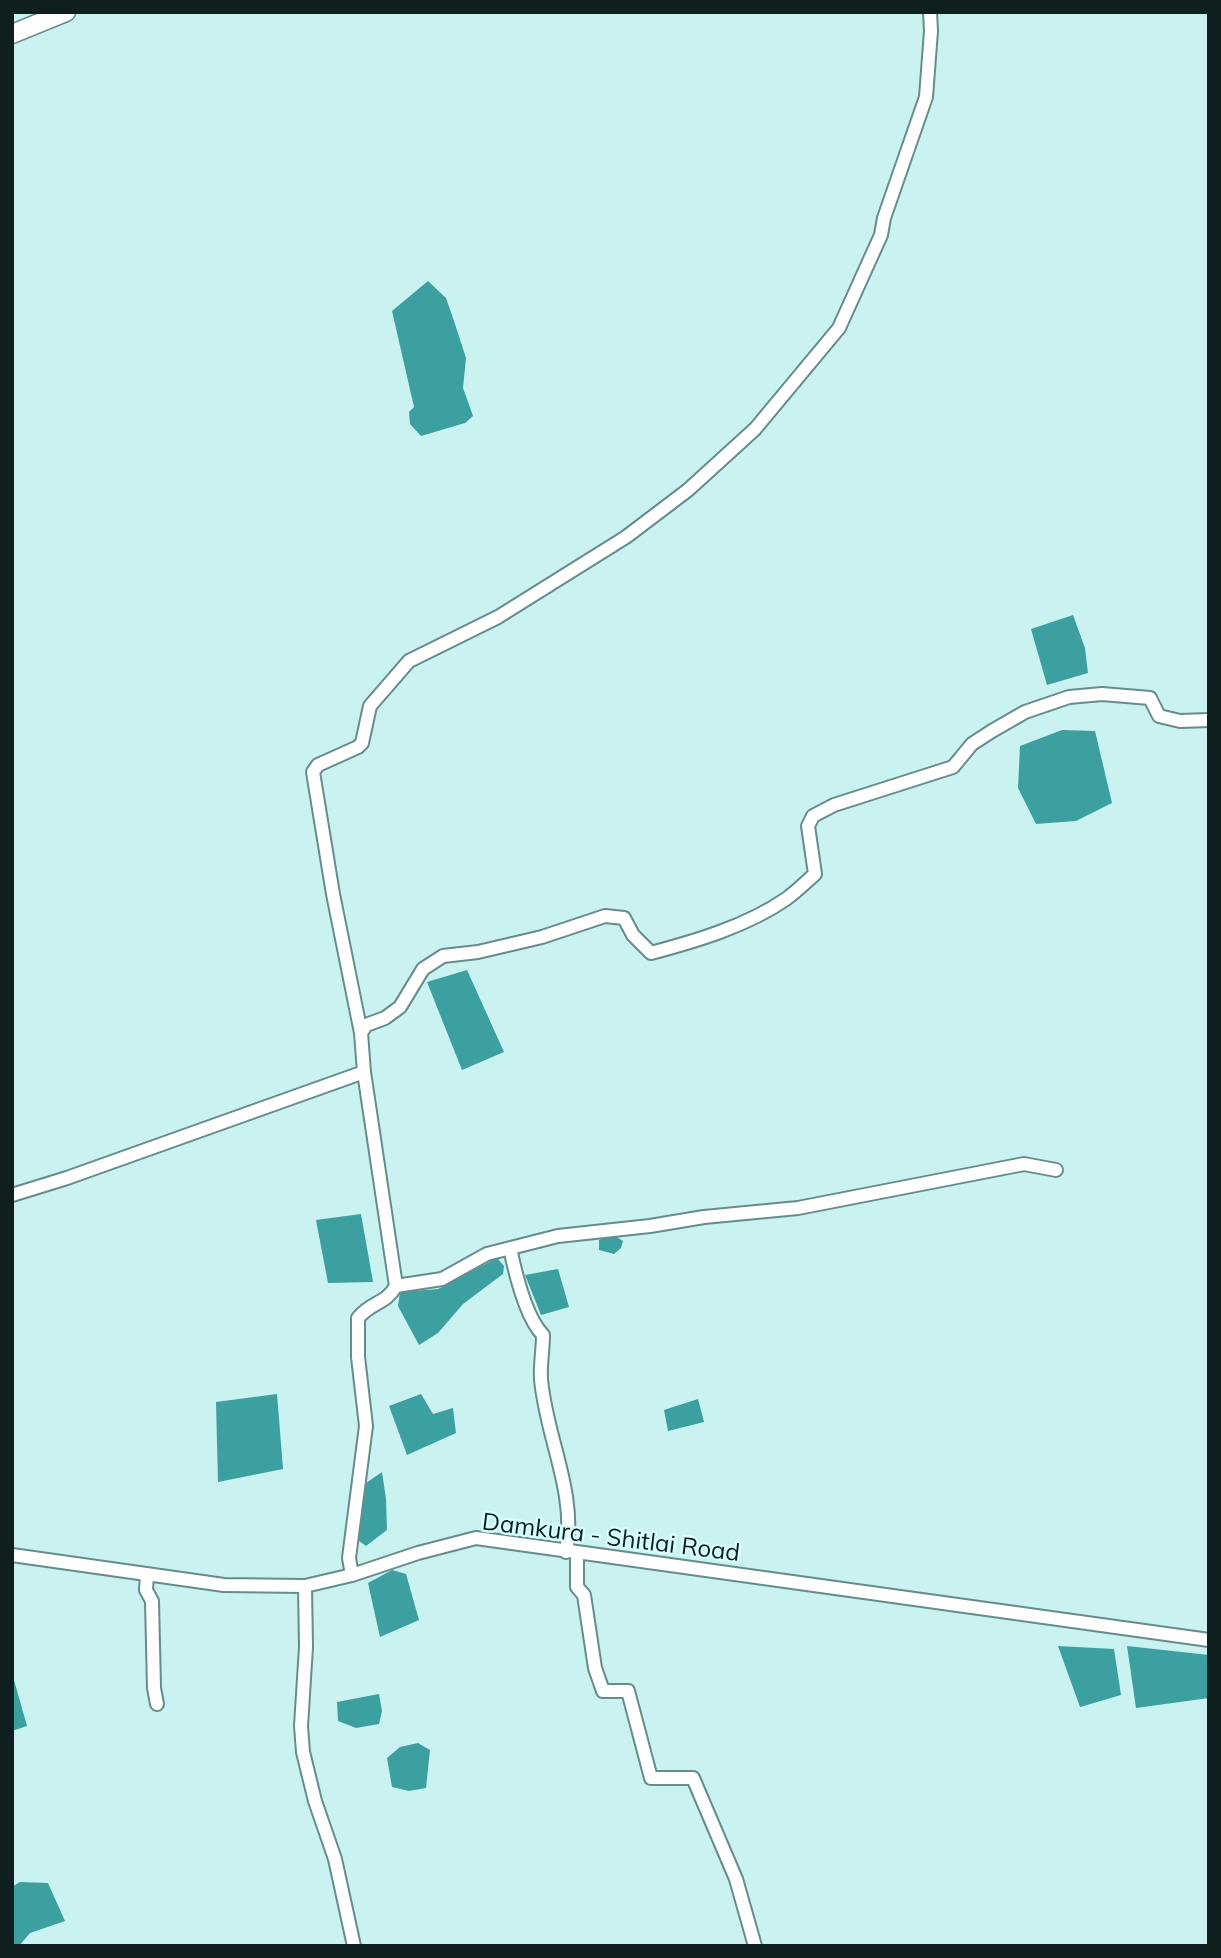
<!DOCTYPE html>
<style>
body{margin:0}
#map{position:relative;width:1221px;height:1958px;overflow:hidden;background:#c9f2f1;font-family:Mulish,sans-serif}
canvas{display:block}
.frame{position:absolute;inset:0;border:14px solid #0f1e1e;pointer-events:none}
</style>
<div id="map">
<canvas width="1221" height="1958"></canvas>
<div class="frame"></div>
</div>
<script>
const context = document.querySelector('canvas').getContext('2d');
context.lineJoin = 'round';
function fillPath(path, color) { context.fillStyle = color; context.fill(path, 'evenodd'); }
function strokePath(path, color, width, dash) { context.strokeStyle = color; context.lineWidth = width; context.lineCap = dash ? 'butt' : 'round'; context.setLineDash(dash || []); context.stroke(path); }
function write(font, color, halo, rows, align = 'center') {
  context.font = font + ' Mulish,sans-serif'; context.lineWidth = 5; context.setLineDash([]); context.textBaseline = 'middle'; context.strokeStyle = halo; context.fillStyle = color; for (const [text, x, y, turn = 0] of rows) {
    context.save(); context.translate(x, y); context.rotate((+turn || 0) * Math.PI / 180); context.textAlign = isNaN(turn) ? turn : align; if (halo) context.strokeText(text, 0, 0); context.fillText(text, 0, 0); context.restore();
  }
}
fillPath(new Path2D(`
 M428,281L446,298L455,324L466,358L463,388L473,416L465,423L421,436L410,424L409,412L414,407L392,311Z
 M1073,615L1085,648L1088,673L1047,685L1031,629Z
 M1062,730L1095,731L1112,803L1076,821L1036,824L1018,788L1020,746Z
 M467,970L504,1052L462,1070L427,982Z
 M361,1214L373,1282L328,1283L316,1220Z
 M612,1234L623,1241L621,1248L614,1254L599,1250V1240Z
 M497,1258L504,1266L503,1274L463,1304L438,1333L419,1345L398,1306L400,1292L438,1289Z
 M558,1269L569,1307L541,1315L525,1275Z
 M277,1394L283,1469L218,1482L216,1402Z
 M421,1394L433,1414L453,1408L456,1433L407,1455L389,1406Z
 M698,1399L704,1422L668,1431L664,1410Z
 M382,1472L386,1499L387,1530L366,1546L358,1540L366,1483Z
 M392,1570L406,1574L419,1620L380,1637L368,1583Z
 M1058,1646L1114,1649L1121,1695L1080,1707Z
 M1127,1646L1209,1655V1698L1136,1708Z
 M12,1673L27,1726L12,1731Z
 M379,1694L382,1711L379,1724L356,1728L338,1721L337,1702Z
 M418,1743L430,1750L426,1788L409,1791L392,1787L387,1758L400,1747Z
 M20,1882L48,1883L65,1921L30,1933L19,1946H12V1887Z`), '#3ca0a0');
const minor = new Path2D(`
 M361,1033L333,894L313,772L318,765L358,747L362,743L370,706L409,661L498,617L626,537L688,490L755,429L839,328L881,235L884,218L926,97L931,31L930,12
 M12,1195L67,1178L364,1072
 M510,1248C515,1272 526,1318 543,1335C543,1350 540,1365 541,1379C546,1438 577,1492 566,1552
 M396,1286L442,1279L487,1254L558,1236L650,1226L704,1217L798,1208L1024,1164L1056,1170
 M577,1553V1587L584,1595L595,1668L603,1691H628L651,1778H693L736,1879L755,1946
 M12,1555L224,1585L305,1586L352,1575L418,1553L476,1538L1209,1640
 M147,1574L146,1590L152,1601L154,1688L157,1704
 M352,1575L349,1558L366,1426L358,1357V1318C372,1301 385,1305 396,1286L364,1072L361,1033L366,1025L385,1018L400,1007L423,969L443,956L478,952L542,937L605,916L624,918L633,935L651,953C696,941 747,926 786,899C796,892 806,882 815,874L808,826L813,816L834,805L953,767L972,744L992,731L1025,712L1069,697L1102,694L1150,698L1159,716L1180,721L1209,720
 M305,1586L306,1647L301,1726L303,1752L315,1801L335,1859L354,1946`);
const highway = new Path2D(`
 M12,34L66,12`);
strokePath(minor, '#668c8c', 16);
strokePath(highway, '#668c8c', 21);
strokePath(minor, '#fff', 12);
strokePath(highway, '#fff', 18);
write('24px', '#0f1e1e', '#d6fffe', [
 ["Damkura - Shitlai Road",611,1538,7]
]);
</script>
